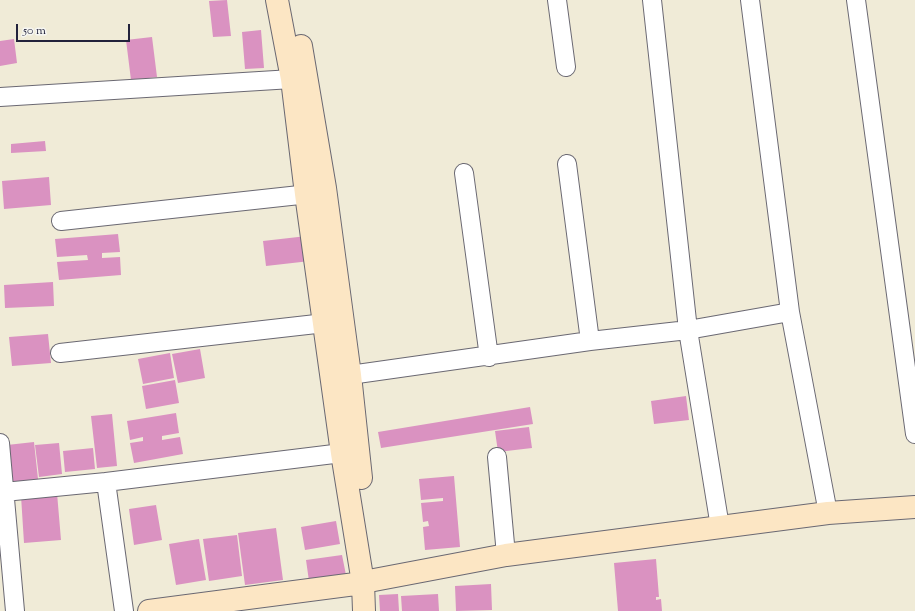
<!DOCTYPE html>
<style>
body{margin:0}
#map{position:relative;width:915px;height:611px;overflow:hidden;background:#f0ebd7;font-family:"Sorts Mill Goudy",serif}
canvas{display:block}
.scale{position:absolute;left:16px;top:24px;width:114px;height:18px;box-sizing:border-box;border:2px solid #22223b;border-top:0;padding-left:5px;font-size:12px;line-height:14px;white-space:nowrap;color:#22223b;-webkit-text-stroke:3px #f6f6f2;paint-order:stroke}
</style>
<div id="map">
<canvas width="915" height="611"></canvas>
<div class="scale">50 m</div>
</div>
<script>
const context = document.querySelector('canvas').getContext('2d');
context.lineJoin = 'round';
function fillPath(path, color) { context.fillStyle = color; context.fill(path, 'evenodd'); }
function strokePath(path, color, width, dash) { context.strokeStyle = color; context.lineWidth = width; context.lineCap = dash ? 'butt' : 'round'; context.setLineDash(dash || []); context.stroke(path); }
fillPath(new Path2D(`
 M227,0L231,36L213,37L209,1Z
 M261,30L264,68L245,69L242,32Z
 M152,37L157,77L131,80L126,40Z
 M14,39L17,63L0,66V41Z
 M45,141L46,151L11,153V144Z
 M49,177L51,205L4,209L2,181Z
 M118,234L120,252L102,253V258L120,257L121,275L59,280L57,262L88,260L87,255L57,257L55,239Z
 M307,236L310,261L266,266L263,241Z
 M53,282L54,306L5,308L4,285Z
 M48,334L51,363L12,366L9,337Z
 M200,349L205,378L178,383L172,354Z
 M170,353L174,378L143,384L138,359Z
 M175,380L179,403L146,409L142,386Z
 M686,396L689,420L654,424L651,401Z
 M530,407L533,424L381,448L378,432Z
 M176,413L179,433L162,436V440L180,437L183,454L134,463L130,443L143,441V437L130,440L127,421Z
 M112,414L117,466L97,468L91,416Z
 M529,427L532,448L498,452L495,431Z
 M34,442L38,479L12,482L7,445Z
 M59,443L62,474L39,477L35,445Z
 M93,448L95,469L65,472L63,451Z
 M454,476L460,547L425,550L423,527L429,526L428,521L423,522L421,503L443,501V498L421,500L419,479Z
 M57,493L61,540L24,543L21,496Z
 M156,505L162,540L134,545L129,509Z
 M336,521L340,544L305,550L301,527Z
 M276,528L283,580L245,585L238,533Z
 M237,535L242,576L209,581L203,539Z
 M199,539L206,580L176,585L169,544Z
 M342,555L346,575L309,581L306,560Z
 M656,559L659,597H656V600L661,599L662,611H618L614,563Z
 M491,584L492,610L456,611L455,586Z
 M398,594L399,611H380L379,595Z
 M438,594L439,611H402L401,596Z`), '#da92c1');
const street = new Path2D(`
 M557,0L566,67
 M652,0L688,330L720,527
 M750,0L790,312L828,513
 M856,0L915,434
 M0,97L292,79
 M567,164L590,341
 M464,173L489,357
 M61,221L318,193
 M60,353L325,323
 M350,375L590,341L688,330L790,312
 M0,443L15,611
 M497,457L506,555
 M4,492L106,482
 M124,611L106,482L342,453`);
const secondary = new Path2D(`
 M277,0L292,79L306,194L342,453L363,583L364,611
 M301,46L325,188L350,375L361,478
 M374,580L506,555L828,513L915,507
 M149,611L363,583`);
strokePath(street, '#6a6872', 20);
strokePath(secondary, '#6a6872', 24);
strokePath(street, '#fff', 18);
strokePath(secondary, '#fce6c4', 22);
</script>
